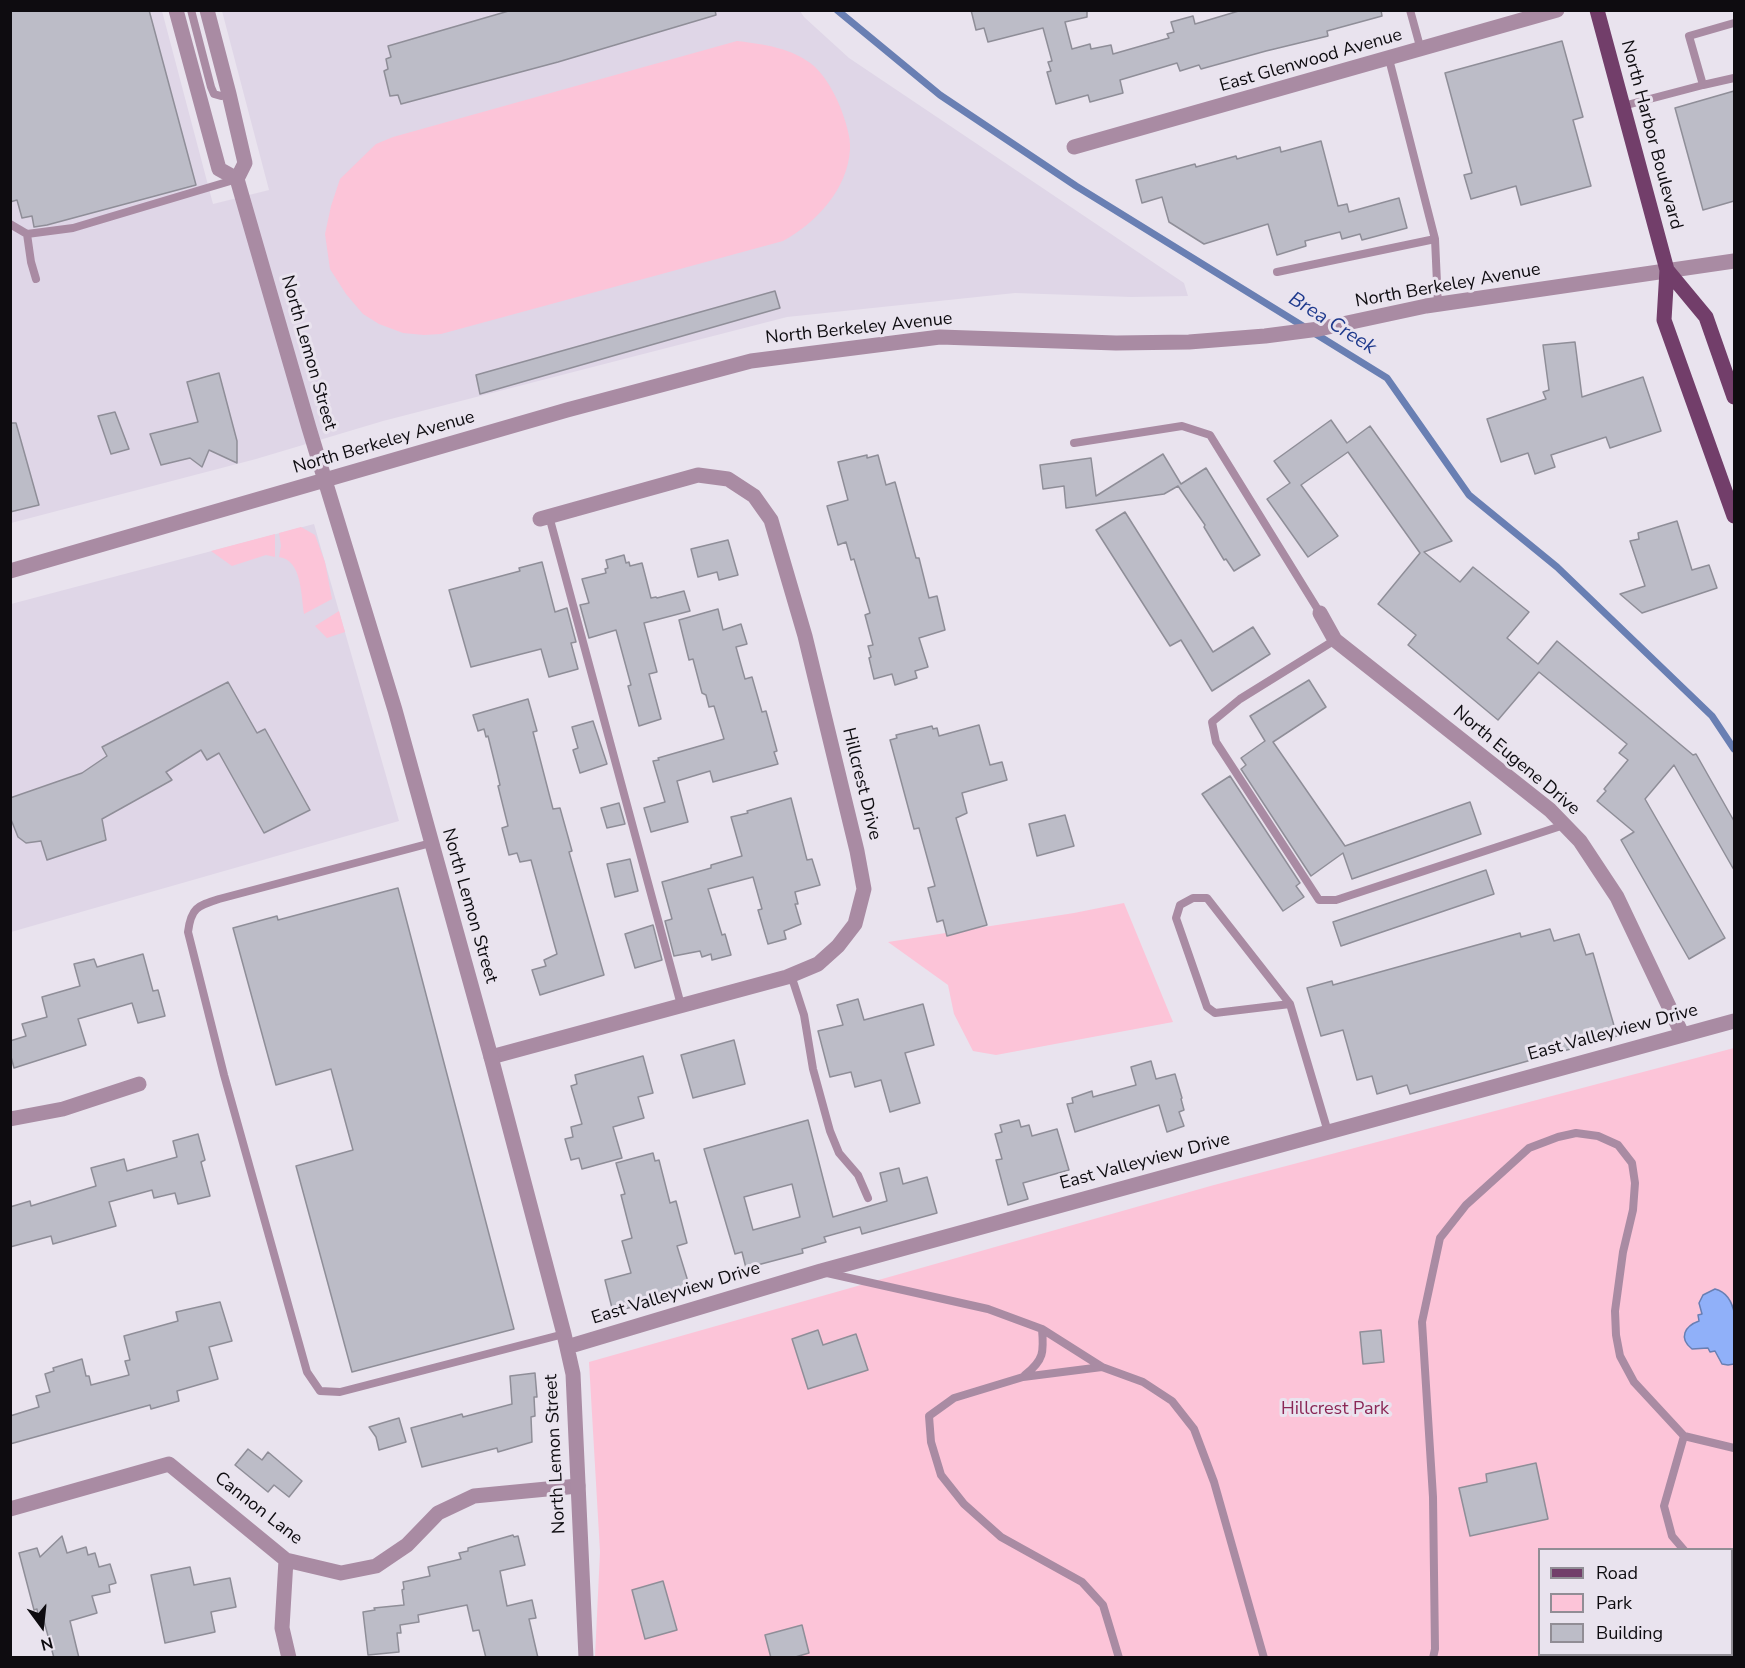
<!DOCTYPE html>
<style>
body{margin:0}
#map{position:relative;width:1745px;height:1668px;overflow:hidden;background:#e9e3ee;font-family:"Nunito Sans",sans-serif}
canvas{display:block}
.frame{position:absolute;inset:0;border:12px solid #0e0c10;pointer-events:none}
.legend{position:absolute;left:1538px;top:1548px;width:195px;height:108px;box-sizing:border-box;background:#e9e3ee;border:2px solid #918d95;margin:0;padding:8px 10px;list-style:none;font-size:18px;color:#0e0c10}
.legend li{display:flex;align-items:center;gap:12px;height:30px}
.legend b{width:30px;border:2px solid #918d95}
.north{position:absolute;left:12px;top:1596px;width:60px;height:60px;-webkit-text-stroke:4px #e9e3ee;paint-order:stroke;rotate:165deg;font-size:16px;font-weight:700;line-height:24px;text-align:center;color:#0e0c10}
.north::after{content:'';display:block;margin:auto;width:21px;height:27px;background:#0e0c10;clip-path:polygon(50% 0,100% 100%,50% 72%,0 100%)}
</style>
<div id="map">
<canvas width="1745" height="1668"></canvas>
<div class="frame"></div>
<ul class="legend">
<li><b style="height:8px;background:#723e6a"></b>Road</li>
<li><b style="height:16px;background:#fcc4d8"></b>Park</li>
<li><b style="height:16px;background:#bcbcc7"></b>Building</li>
</ul>
<div class="north">N</div>
</div>
<script>
const context = document.querySelector('canvas').getContext('2d');
context.lineJoin = 'round';
function fillPath(path, color) { context.fillStyle = color; context.fill(path, 'evenodd'); }
function strokePath(path, color, width, dash) { context.strokeStyle = color; context.lineWidth = width; context.lineCap = dash ? 'butt' : 'round'; context.setLineDash(dash || []); context.stroke(path); }
function write(font, color, halo, rows, align = 'center') {
  context.font = font + ' "Nunito Sans",sans-serif'; context.lineWidth = 6; context.setLineDash([]); context.textBaseline = 'middle'; context.strokeStyle = halo; context.fillStyle = color; for (const [text, x, y, turn = 0] of rows) {
    context.save(); context.translate(x, y); context.rotate((+turn || 0) * Math.PI / 180); context.textAlign = isNaN(turn) ? turn : align; if (halo) context.strokeText(text, 0, 0); context.fillText(text, 0, 0); context.restore();
  }
}
fillPath(new Path2D(`
 M10,11H162L213,204L269,190L222,11H800L804,17L849,58L1184,283L1188,296L1131,297L1015,293L787,317L383,421L256,459L11,523Z
 M314,524L399,821L11,932V604Z`), '#dfd6e7');
fillPath(new Path2D(`
 M737,41C763,44 793,48 814,66C826,77 835,94 841,109C845,120 851,137 850,149C848,189 816,223 783,241L441,334L424,335L403,333L379,324L363,314L346,294L330,269L325,234L331,206L340,179L376,144L393,137Z
 M301,527L315,535L325,562L332,599L304,614C301,595 302,560 279,557L281,546L279,533Z
 M275,534V557L266,555L232,566L211,551Z
 M339,611L345,632L327,638L315,626Z
 M1124,903L1173,1022L996,1055L973,1051L954,1014L948,985L888,942L1074,913Z
 M1734,1048V1657H595L600,1552L589,1362L1214,1185ZM1540,1550H1732V1654H1540Z`), '#fcc4d8');
const water = new Path2D(`
 M1715,1289C1743,1296 1735,1342 1734,1364L1728,1365L1722,1364L1715,1351L1710,1352L1708,1348L1692,1349C1678,1338 1685,1326 1699,1321L1698,1315L1702,1314L1699,1303L1703,1295Z`);
fillPath(water, '#90b0f9');
strokePath(water, '#697fb3', 1.5);
strokePath(new Path2D(`
 M837,10L940,95L1076,186L1387,378L1469,495L1557,567L1712,716L1734,749`), '#697fb3', 7);
const building = new Path2D(`
 M10,10H149L196,185L47,225L34,227L32,216L22,218L17,200L10,202Z
 M512,10H715L716,15L558,62L401,104L398,95L390,96L384,71L388,69L386,59L391,57L388,46Z
 M971,10H1087V17L1065,22L1072,49L1090,44L1091,49L1111,45L1113,54L1169,38L1167,34L1174,32L1171,22L1193,16L1195,24L1242,10H1381L1382,16L1327,31L1328,36L1266,51L1201,69L1199,65L1180,71L1177,63L1120,80L1123,93L1090,102L1088,95L1056,104L1047,72L1051,71L1048,62L1052,61L1043,28L988,42L984,28L976,30Z
 M1562,41L1583,117L1573,120L1591,186L1521,205L1516,186L1471,199L1464,175L1472,173L1445,73Z
 M1734,91V201L1703,210L1675,108Z
 M1321,141L1338,206L1347,204L1349,212L1399,198L1407,228L1362,240L1360,234L1342,239L1340,232L1305,241L1306,246L1277,255L1268,224L1204,244L1169,222L1162,197L1142,203L1136,180L1195,164L1196,167L1236,156L1237,159L1280,147L1281,152Z
 M775,291L780,308L480,394L476,375Z
 M1575,342L1582,397L1643,377L1661,431L1610,448L1606,437L1551,455L1555,467L1535,474L1528,453L1501,462L1487,419L1546,399L1543,392L1549,390L1543,345Z
 M219,373L237,441V463L209,450L202,467L190,458L161,465L150,434L198,422L187,382Z
 M115,412L129,449L111,454L98,416Z
 M1331,420L1347,443L1370,426L1452,541L1424,552L1460,582L1473,567L1529,612L1507,638L1538,664L1557,641L1693,755L1696,754L1734,821V870L1674,765L1645,799L1725,938L1689,959L1621,840L1634,832L1597,801L1606,791L1604,789L1628,760L1619,753L1627,744L1539,672L1498,720L1408,645L1416,635L1378,604L1420,553L1348,452L1301,485L1338,536L1308,557L1267,499L1290,483L1274,461Z
 M10,423H16L39,505L10,512Z
 M1163,454L1181,484L1206,468L1260,555L1234,571L1226,559L1224,560L1204,527L1205,525L1178,486L1164,494L1066,508L1064,486L1043,489L1040,465L1091,458L1096,496Z
 M867,455V458L878,455L886,485L895,482L916,558H919L929,598L937,596L945,630L919,638L928,667L915,671L917,678L895,685L892,674L874,679L869,658L871,657L868,646L873,645L865,615L870,613L854,559L851,560L846,542L838,545L827,506L848,500L838,462Z
 M1125,512L1213,652L1253,627L1270,654L1212,691L1181,640L1170,646L1096,530Z
 M1677,521L1692,570L1709,565L1717,588L1642,613L1620,594L1645,586L1630,541L1639,539L1638,533Z
 M728,540L738,575L719,580L717,572L698,577L691,549Z
 M624,555L626,563L629,562L630,566L642,563L651,598L656,597L657,598L684,591L690,611L644,623L657,672L649,674L661,719L639,726L628,686L631,685L616,630L589,638L580,605L589,603L582,579L606,573L605,569L608,568L606,560Z
 M542,562L555,612L567,608L576,642L571,643L578,669L549,677L541,649L471,667L449,590L520,571L519,568Z
 M718,609L723,630L741,624L747,644L736,647L745,679L752,677L762,712L766,711L777,751L774,752L778,764L713,782L710,771L677,781L688,822L651,832L644,808L665,802L653,761L659,760L658,758L724,739L714,706L709,707L706,695L702,693L693,659L689,660L679,620Z
 M1309,680L1326,707L1273,742L1345,846L1470,802L1481,834L1352,879L1343,853L1311,876L1241,769L1246,765L1241,758L1265,741L1250,716Z
 M228,682L257,733L265,729L310,810L264,833L219,753L207,760L201,750L166,772L172,780L102,819L106,840L47,860L41,841L26,843L18,837L10,817V798L82,773L107,756L102,747Z
 M528,699L537,731L533,732L553,809L560,808L572,851L569,852L604,975L540,995L532,970L546,966L544,960L557,954L531,860L520,862L517,853L509,855L502,828L508,826L498,786L500,785L497,772L488,736L486,737L484,729L478,731L473,715Z
 M593,721L607,764L580,773L573,750L578,748L572,727Z
 M979,725L990,765L1002,762L1007,780L962,793L967,813L956,818L987,925L947,936L943,920L937,922L928,888L935,886L919,828L914,829L890,740L897,738L896,735L932,726L933,729L937,728L939,736Z
 M1230,776L1300,883L1296,886L1304,897L1283,911L1202,794Z
 M791,798L807,860L812,859L820,885L795,892L798,904H795L801,924L784,931L786,939L768,944L758,910L762,909L753,877L708,889L722,935L725,934L731,955L712,960L711,954L702,957L700,951L674,956L665,921L672,919L662,882L711,868V865L742,856L731,817L748,813L747,811Z
 M619,803L625,824L607,828L601,808Z
 M1065,815L1074,846L1037,856L1029,824Z
 M630,859L638,891L615,897L607,864Z
 M1486,870L1494,894L1341,946L1333,922Z
 M398,888L514,1329L352,1372L296,1166L353,1150L331,1069L276,1085L233,928L277,916L278,920Z
 M653,925L662,960L635,968L625,934Z
 M1550,929L1554,941L1579,934L1586,955L1593,953L1617,1036L1410,1094L1407,1085L1377,1094L1372,1076L1357,1080L1343,1030L1321,1036L1307,988L1332,981L1333,985L1520,933L1521,937Z
 M143,954L153,991L158,990L165,1016L138,1023L132,1003L78,1019L86,1045L14,1068L10,1053V1041L26,1036L22,1024L47,1017L42,997L80,986L74,964L94,959L97,967Z
 M858,999L864,1020L923,1004L934,1045L905,1053L920,1103L890,1112L881,1080L855,1087L851,1072L830,1077L818,1031L843,1025L837,1005Z
 M734,1040L745,1084L693,1098L681,1055Z
 M643,1056L653,1093L638,1097L644,1118L613,1127L622,1158L582,1169L579,1158L571,1160L565,1139L573,1137L571,1127L582,1124L571,1086L577,1084L575,1075Z
 M1151,1061L1156,1079L1175,1074L1182,1098L1181,1099L1184,1110L1179,1112L1184,1126L1167,1132L1159,1105L1075,1132L1067,1104L1073,1103L1072,1098L1092,1091L1093,1097L1136,1085L1131,1067Z
 M808,1120L833,1217L887,1201L880,1173L899,1168L903,1184L927,1177L937,1213L862,1234L860,1227L824,1237L826,1242L802,1249L803,1253L746,1268L742,1252L735,1254L704,1149ZM792,1184L800,1217L753,1230L744,1197Z
 M1019,1120L1021,1127L1029,1125L1032,1136L1057,1129L1069,1170L1023,1183L1028,1199L1008,1205L996,1160L1002,1159L995,1134L1002,1132L1000,1125Z
 M198,1134L205,1160L201,1162L210,1196L178,1204L175,1193L154,1198L152,1190L109,1202L116,1226L53,1244L51,1236L10,1247V1207L30,1201L31,1206L96,1186L91,1168L124,1159L127,1171L177,1157L173,1141Z
 M653,1153L655,1161L659,1160L670,1203L676,1201L687,1243L677,1246L690,1288L635,1303L636,1306L613,1312L605,1280L631,1273L622,1241L632,1238L621,1195L625,1194L616,1163Z
 M220,1302L232,1341L209,1347L218,1379L177,1391L179,1401L151,1409L150,1405L10,1444V1416L39,1407L36,1396L50,1392L45,1374L54,1371L53,1368L82,1359L86,1376H89L91,1385L129,1375L125,1361L130,1360L124,1336L178,1321L176,1312Z
 M818,1330L823,1345L856,1334L868,1370L808,1389L792,1339Z
 M1381,1330L1384,1362L1363,1364L1360,1332Z
 M535,1373L537,1397H534L535,1416L531,1417L532,1442L498,1452L497,1448L422,1467L411,1428L462,1414L463,1417L512,1404L510,1376Z
 M399,1418L406,1442L379,1450L376,1437L369,1427Z
 M248,1449L262,1460L268,1452L302,1481L289,1497L274,1485L268,1492L235,1465Z
 M1536,1463L1548,1519L1470,1536L1459,1488L1487,1482L1486,1474Z
 M513,1535L514,1537L518,1536L525,1565L500,1571L507,1606L532,1600L536,1618L529,1619L538,1658H486L479,1630L473,1631L467,1605L418,1615L419,1622L400,1625L401,1633H397L399,1652L368,1655L363,1612L375,1610L374,1608L404,1605L402,1590L404,1589L403,1582L430,1576L428,1567L461,1559L459,1553L468,1551V1548Z
 M62,1536L67,1553L86,1547L88,1555L95,1553L99,1567L110,1564L116,1583L109,1585L110,1592L92,1596L97,1613L70,1621L79,1658H54L42,1614L38,1615L37,1609L34,1610L19,1553L37,1548L40,1557Z
 M190,1567L194,1585L230,1578L236,1607L211,1612L215,1632L165,1643L151,1575Z
 M663,1581L677,1630L645,1639L632,1590Z
 M802,1625L809,1653L792,1658H771L765,1635Z`);
fillPath(building, '#bcbcc7');
strokePath(building, '#8f8e98', 1.5);
strokePath(new Path2D(`
 M191,10L211,87L214,94L221,96L229,94
 M1410,10L1421,50
 M1734,23L1689,36L1703,85L1734,78
 M1389,59L1435,239
 M1623,106L1703,85
 M10,224L27,234L73,228L237,179
 M27,234L31,262L36,279
 M1277,272L1435,239L1438,305
 M1074,443L1182,426L1210,435L1320,613
 M549,516L681,1005
 M1335,640L1240,699L1212,722L1216,742L1319,900H1336L1564,825
 M431,843L219,899C197,906 191,908 188,932L224,1075L307,1372L320,1391L340,1392L564,1334
 M791,975L804,1015L813,1069L830,1131L839,1153L858,1175L868,1198
 M1290,1004L1215,1013L1207,1007L1176,918L1180,905L1193,898H1207L1290,1004L1328,1132
 M827,1273L988,1309L1042,1329L1102,1367
 M1025,1375C1044,1360 1044,1352 1042,1329
 M1684,1550L1672,1536L1664,1506L1684,1436
 M1732,1583L1734,1585
 M1119,1658L1103,1605L1082,1582L1001,1537L964,1504L941,1475L931,1442L929,1416L954,1398L1023,1377L1102,1367L1143,1382L1172,1401L1194,1429L1214,1482L1264,1658
 M1433,1658L1435,1649L1433,1497L1422,1322L1440,1238L1466,1205L1529,1148L1558,1137L1576,1133L1598,1136L1618,1145L1632,1163L1635,1183L1633,1210L1623,1252L1615,1311L1616,1335L1620,1356L1634,1382L1684,1436L1734,1448`), '#a98ba3', 8);
strokePath(new Path2D(`
 M1074,147L1557,10
 M1320,613L1335,640L1550,810L1580,841L1617,897L1682,1034
 M491,1057L787,977L818,964L838,946L855,924L864,889L857,851L805,636L771,520L754,496L728,479L698,475L540,519
 M10,1119L63,1109L139,1084
 M10,1509L169,1464L286,1560L341,1573L376,1566L407,1545L438,1513L474,1496L578,1486
 M286,1560L282,1628L289,1658`), '#a98ba3', 15);
strokePath(new Path2D(`
 M176,10L219,169L237,179
 M207,10L229,94L245,163L237,179L309,428L395,710L491,1057L564,1334L573,1374L586,1658
 M10,571L567,410L751,361L940,337L1116,343L1189,342L1265,336L1319,329L1426,306L1734,261
 M567,1347L821,1271L1734,1021`), '#a98ba3', 15);
strokePath(new Path2D(`
 M1597,10L1667,270L1664,320L1734,516
 M1667,270L1706,317L1734,397`), '#723e6a', 15);
write('18px', '#0e0c10', '#e9e3ee', [
 ["East Glenwood Avenue",1311,61,-16],
 ["North Harbor Boulevard",1651,135,75],
 ["North Berkeley Avenue",1448,286,-10],
 ["North Berkeley Avenue",859,329,-6],
 ["North Lemon Street",308,353,74],
 ["North Berkeley Avenue",384,443,-16],
 ["North Eugene Drive",1516,761,40],
 ["Hillcrest Drive",861,784,76],
 ["North Lemon Street",469,906,74],
 ["East Valleyview Drive",1613,1033,-15],
 ["East Valleyview Drive",1145,1162,-15],
 ["East Valleyview Drive",676,1294,-17],
 ["North Lemon Street",556,1454,-93],
 ["Cannon Lane",258,1509,38]
]);
write('18px', '#8a2756', '#e9e3ee', [
 ["Hillcrest Park",1335,1410]
]);
write('italic 20px', '#1f3a8d', '#e9e3ee', [
 ["Brea Creek",1332,324,32]
]);
</script>
